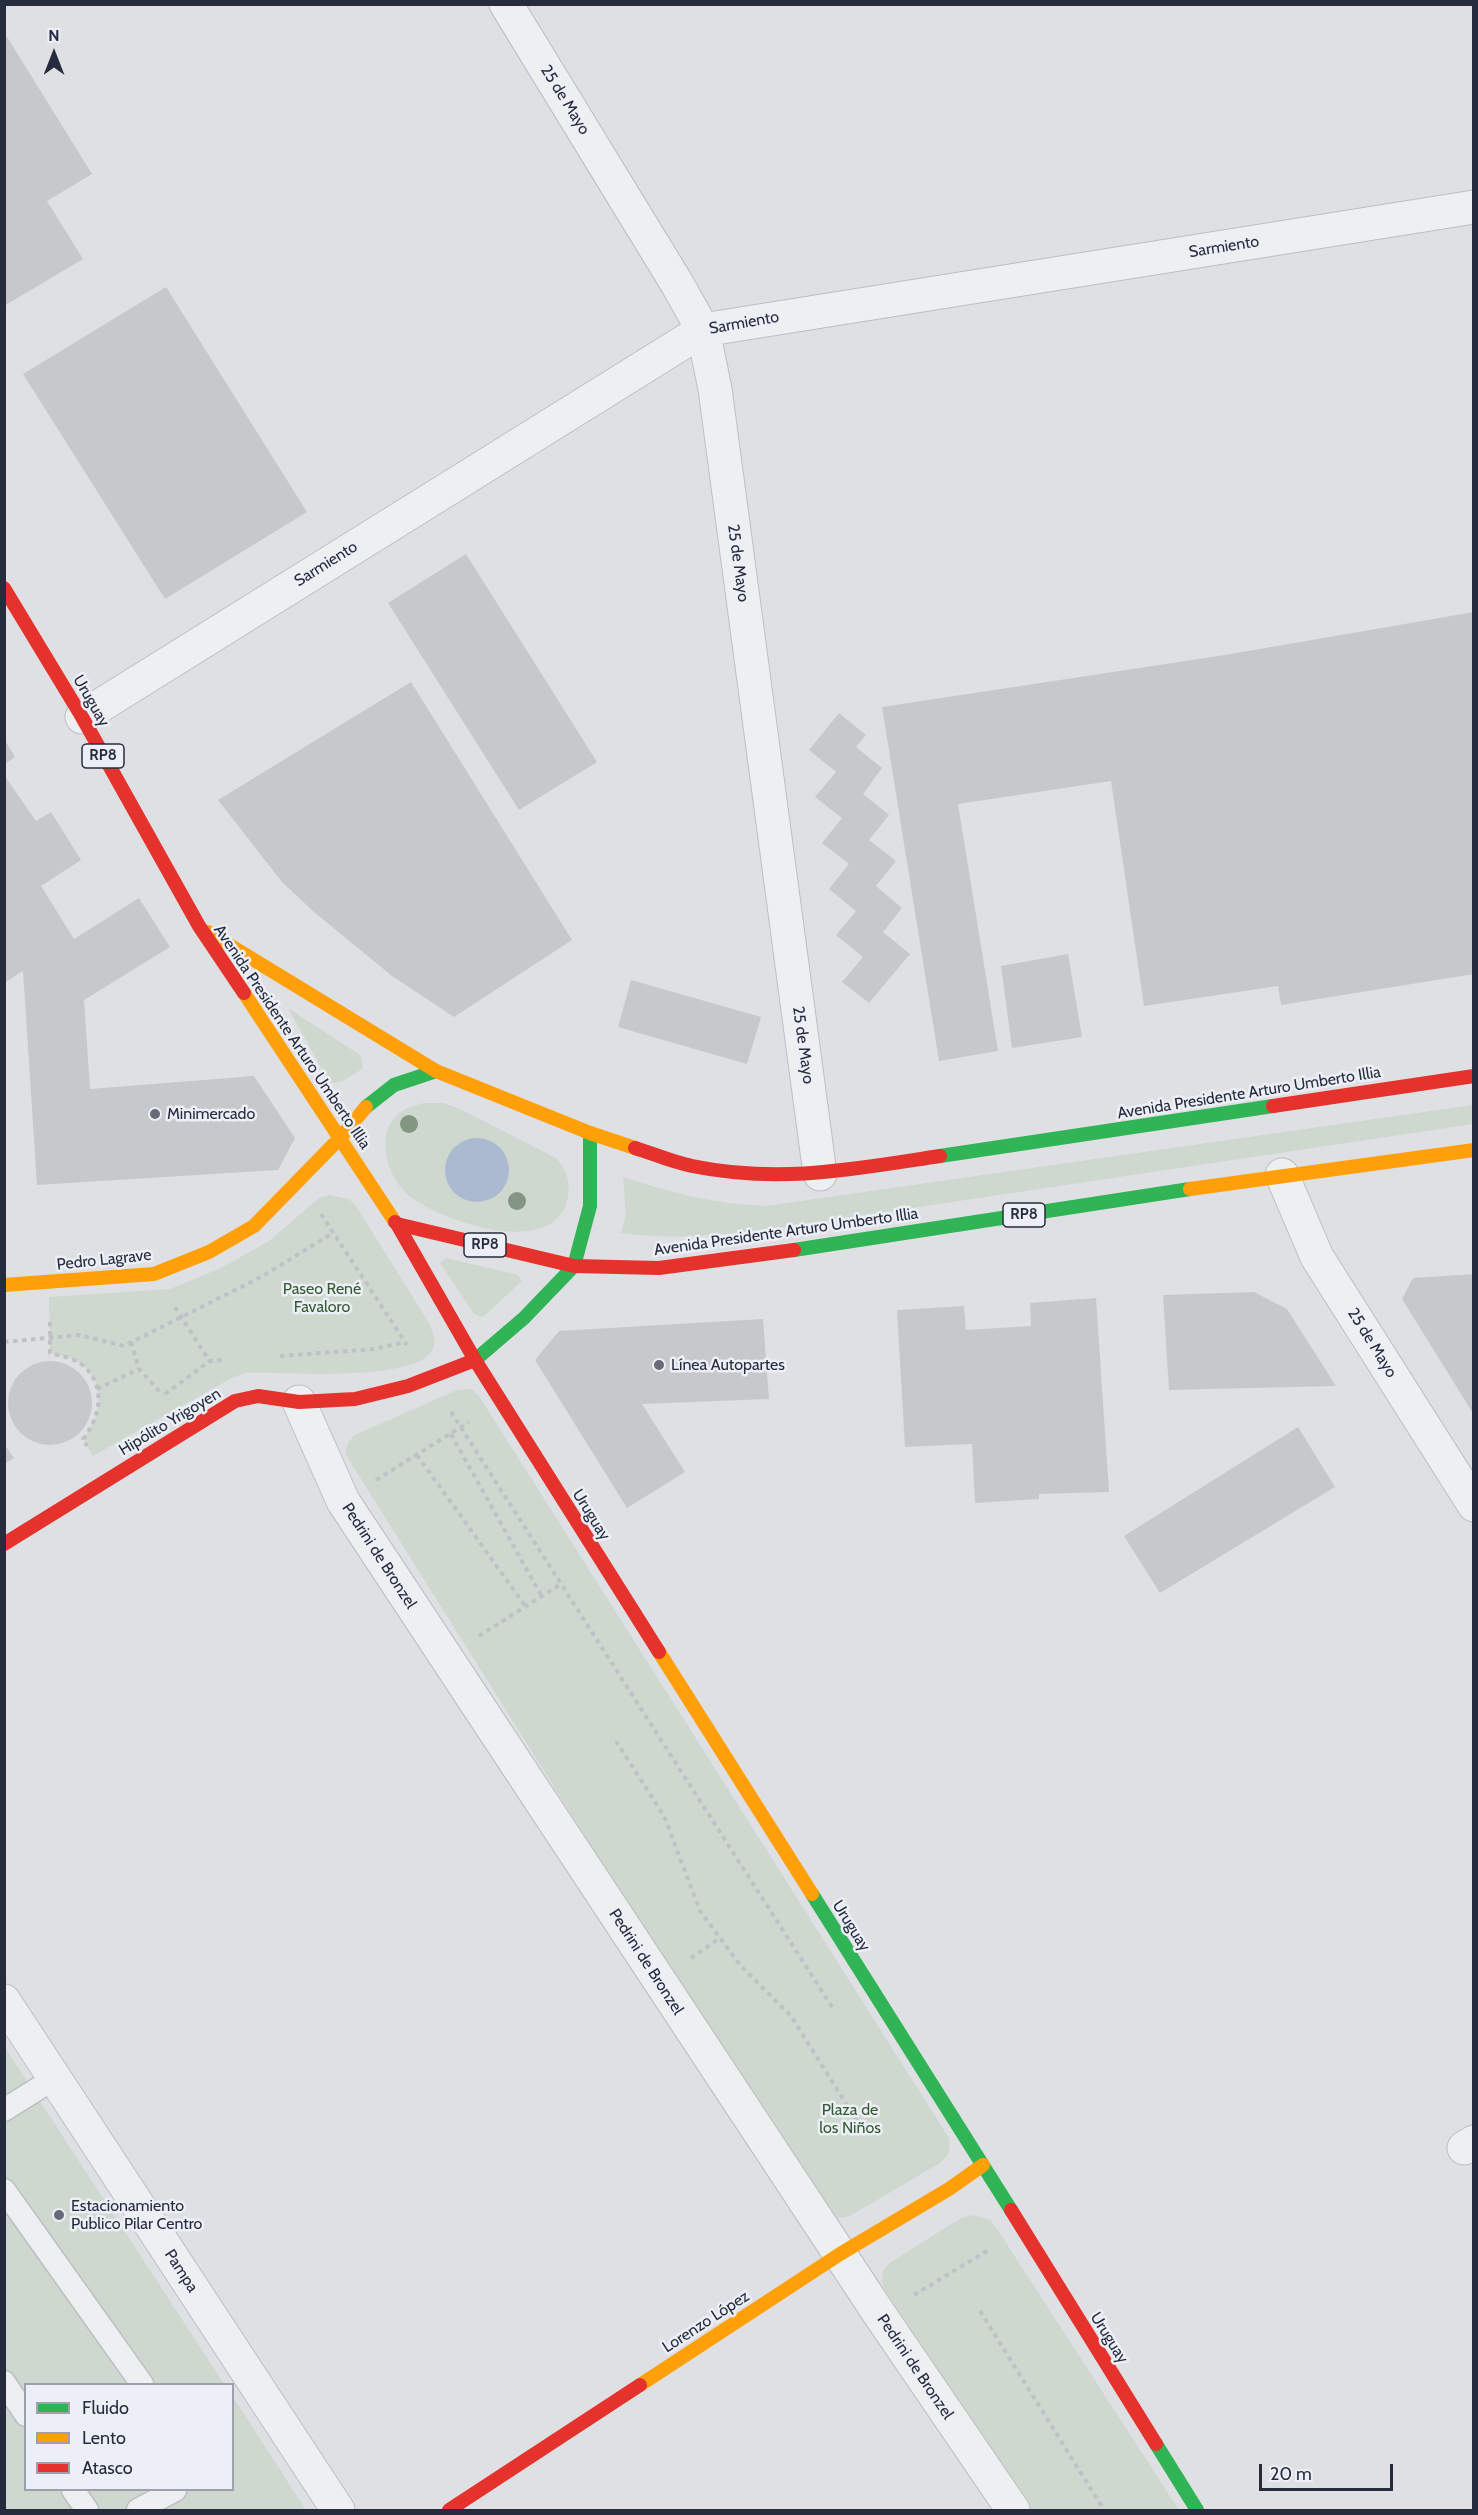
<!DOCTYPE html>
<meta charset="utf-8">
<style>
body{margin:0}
#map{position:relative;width:1478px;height:2515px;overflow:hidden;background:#dfe0e4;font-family:Cabin,sans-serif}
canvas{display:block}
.frame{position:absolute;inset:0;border:6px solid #262c3e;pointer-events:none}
.legend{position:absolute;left:24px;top:2383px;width:210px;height:108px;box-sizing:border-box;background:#eceff5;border:2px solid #9da1ac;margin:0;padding:8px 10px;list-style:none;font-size:18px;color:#262c3e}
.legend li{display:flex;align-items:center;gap:12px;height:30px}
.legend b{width:30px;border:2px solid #9da1ac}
.north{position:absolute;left:24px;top:24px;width:60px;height:60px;-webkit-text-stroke:4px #eceff5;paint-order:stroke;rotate:0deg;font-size:16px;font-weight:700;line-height:24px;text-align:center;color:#262c3e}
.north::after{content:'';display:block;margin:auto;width:21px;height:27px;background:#262c3e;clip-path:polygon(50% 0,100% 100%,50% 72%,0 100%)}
.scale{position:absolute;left:1259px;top:2464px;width:134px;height:27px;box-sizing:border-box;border:3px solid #262c3e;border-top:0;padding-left:8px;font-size:18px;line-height:21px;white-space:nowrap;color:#262c3e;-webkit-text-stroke:4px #eceff5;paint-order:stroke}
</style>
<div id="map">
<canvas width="1478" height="2515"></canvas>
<div class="frame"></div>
<ul class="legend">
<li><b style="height:8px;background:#30b455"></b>Fluido</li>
<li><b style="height:8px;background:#ff9f0a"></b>Lento</li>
<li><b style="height:8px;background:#e5322d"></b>Atasco</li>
</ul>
<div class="north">N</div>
<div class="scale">20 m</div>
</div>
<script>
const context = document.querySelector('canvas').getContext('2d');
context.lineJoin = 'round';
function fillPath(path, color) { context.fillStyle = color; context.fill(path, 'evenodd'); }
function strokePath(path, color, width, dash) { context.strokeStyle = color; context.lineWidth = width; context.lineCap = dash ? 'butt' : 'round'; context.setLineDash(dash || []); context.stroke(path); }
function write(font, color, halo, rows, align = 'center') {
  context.font = font + ' Cabin,sans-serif'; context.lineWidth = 5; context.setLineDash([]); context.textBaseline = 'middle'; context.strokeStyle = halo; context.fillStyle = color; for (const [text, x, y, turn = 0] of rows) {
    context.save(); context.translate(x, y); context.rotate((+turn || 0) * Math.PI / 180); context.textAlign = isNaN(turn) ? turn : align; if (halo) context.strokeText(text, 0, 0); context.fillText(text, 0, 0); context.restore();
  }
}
fillPath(new Path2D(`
 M288,1008L360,1055L363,1063L362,1069L341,1082L333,1083L328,1080Z
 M424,1103H444L460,1109L556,1158C568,1171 572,1186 566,1204C548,1258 438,1221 407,1194C388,1177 375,1136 396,1116C403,1108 414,1106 424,1103Z
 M1473,1105V1124L772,1229C721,1235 672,1240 621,1233L626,1214L623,1177C673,1193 713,1204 766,1206Z
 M329,1195L349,1199L356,1206L429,1323C432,1331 437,1341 433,1349C416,1384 280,1371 245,1373L232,1378L93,1456L83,1439C101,1417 107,1384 81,1364C73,1358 61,1356 50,1353L49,1297L170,1289L221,1268L269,1241L319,1198Z
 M446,1258L518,1275L522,1281L483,1317L474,1314L440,1263Z
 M466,1389L473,1390L479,1396L949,2138C951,2150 949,2155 940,2163L848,2217C835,2219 828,2217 818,2208L346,1455C346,1446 348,1441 355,1435L457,1390Z
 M4,2046L224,2384H26V2490H232L233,2397L306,2510H5Z
 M973,2215L990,2220L997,2229L1179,2510H1031L883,2287C881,2276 882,2269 891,2262L961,2218Z`), '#ced8cf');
fillPath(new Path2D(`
 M445 1170a32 32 0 1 1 64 0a32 32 0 1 1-64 0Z`), '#acbad1');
fillPath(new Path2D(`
 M4,32L92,174L47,201L83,259L4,306Z
 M166,287L307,512L165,599L23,374Z
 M466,554L597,762L519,810L388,603Z
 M1474,612V974L1281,1005L1278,986L1144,1006L1111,781L958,804L998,1051L939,1061L882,707L1225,655Z
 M411,682L572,940L454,1017L392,976L314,912L282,882L218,800Z
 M839,713L866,735L856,747L882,768L863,794L889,815L869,840L896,861L876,886L902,908L883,932L910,954L869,1003L842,982L863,957L836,935L856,911L829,889L849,864L822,843L842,818L815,797L836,772L809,750Z
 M5,740L15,757L5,764Z
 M4,775L36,821L51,812L81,860L41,886L74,939L139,898L170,947L84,1000L90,1089L254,1076L295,1138L278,1170L37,1185L23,971L4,983Z
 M1068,954L1082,1037L1012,1048L1001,966Z
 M631,980L761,1017L747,1064L618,1027Z
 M1474,1274V1415L1402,1299L1413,1278Z
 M1254,1292L1287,1309L1336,1386L1169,1390L1163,1295Z
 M1096,1298L1109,1492L1039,1494V1499L975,1503L972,1444L905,1447L897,1310L964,1306L966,1330L1031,1326L1030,1303Z
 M763,1319L769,1399L642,1404L685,1472L627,1508L535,1360L559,1331Z
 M8 1403a42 42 0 1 1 84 0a42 42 0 1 1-84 0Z
 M1298,1427L1335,1487L1160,1593L1124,1536Z
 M4,1444L14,1458L4,1464Z`), '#c7c8cc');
const lane = new Path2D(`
 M4,2110L55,2078
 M4,2190L142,2384
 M4,2382L26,2415
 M73,2490L87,2510
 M138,2510L175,2490`);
const street = new Path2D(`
 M506,4L676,282L703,330L715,389L820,1174
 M82,717L703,330L1474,207
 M1282,1175L1317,1257L1474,1505
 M299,1402L343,1501L880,2315L1013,2510
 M4,2001L338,2510
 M1464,2148L1474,2142`);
strokePath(lane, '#bdbec2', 25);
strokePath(street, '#bdbec2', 35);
strokePath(new Path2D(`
 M321,1214L407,1345
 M175,1307L210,1362
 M50,1322V1353C61,1356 73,1358 81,1364C107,1384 101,1417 83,1439L87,1446
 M4,1342L79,1335L124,1346L261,1277L333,1233
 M131,1342L139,1369L163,1395
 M280,1356L374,1349L401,1343
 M97,1389L139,1369
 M165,1394L210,1361L225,1360
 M451,1412L832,2007
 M451,1434L542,1597
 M417,1455L526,1607
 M376,1480L469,1422
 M479,1636L561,1584
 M616,1741L664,1816L700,1911L740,1965L791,2016L862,2129
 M691,1958L720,1938
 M914,2295L990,2249
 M980,2311L1104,2510`), '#c0c1c6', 4, [4.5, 4.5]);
strokePath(lane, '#eeeff1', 22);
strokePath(street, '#eeeff1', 33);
strokePath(new Path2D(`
 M366,1107L394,1085L436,1071
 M940,1156L1273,1106
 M794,1250L1190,1189
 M475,1360L524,1318L574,1266L590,1206V1133
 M812,1894L1011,2210
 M1156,2444L1197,2510`), '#30b455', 14);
strokePath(new Path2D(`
 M208,932L436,1071L590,1133L635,1148
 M244,993L395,1222
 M1190,1189L1474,1150
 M4,1285L154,1274L209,1252L254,1226L340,1138L366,1107
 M659,1652L812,1894
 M640,2385L840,2254L949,2189L983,2165`), '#ff9f0a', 14);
strokePath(new Path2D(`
 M4,588L82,717L199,926L244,993
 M1273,1106L1474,1076
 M635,1148C654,1154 673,1162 692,1166C780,1184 854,1169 940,1156
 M395,1222L397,1224L574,1266L659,1268L794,1250
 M397,1224L475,1360L659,1652
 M4,1544L235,1401L258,1396L299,1402L355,1399L408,1386L475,1360
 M1011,2210L1156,2444
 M449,2510L640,2385`), '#e5322d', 14);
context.fillStyle = '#829683';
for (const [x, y] of [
 [409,1124],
 [517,1201]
]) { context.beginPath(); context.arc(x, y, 9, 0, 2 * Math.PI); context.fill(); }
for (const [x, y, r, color] of [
 [155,1114,6,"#676b78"],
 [659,1365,6,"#676b78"],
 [59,2215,6,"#676b78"]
]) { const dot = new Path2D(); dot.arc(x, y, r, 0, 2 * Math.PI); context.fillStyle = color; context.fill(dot); strokePath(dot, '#eceff5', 2); }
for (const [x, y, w] of [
 [103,756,42],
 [1024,1215,42],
 [485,1245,42]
]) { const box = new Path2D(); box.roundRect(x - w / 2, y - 12, w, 24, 4.5); context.fillStyle = '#eceff5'; context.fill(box); strokePath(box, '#262c3e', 1.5); }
write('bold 15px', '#262c3e', null, [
 ["RP8",103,756],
 ["RP8",1024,1215],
 ["RP8",485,1245]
]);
write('16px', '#262c3e', '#eceff5', [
 ["25 de Mayo",565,100,58],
 ["Sarmiento",1224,247,-9],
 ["Sarmiento",744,323,-10],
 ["25 de Mayo",738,563,82],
 ["Sarmiento",326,564,-32],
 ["Uruguay",91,701,60],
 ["Avenida Presidente Arturo Umberto Illia",292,1037,56],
 ["25 de Mayo",803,1045,82],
 ["Avenida Presidente Arturo Umberto Illia",1249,1093,-9],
 ["Avenida Presidente Arturo Umberto Illia",786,1232,-8],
 ["Pedro Lagrave",104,1260,-6],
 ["25 de Mayo",1372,1343,58],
 ["Hipólito Yrigoyen",170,1422,-31],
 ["Uruguay",591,1515,58],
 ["Pedrini de Bronzel",379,1556,57],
 ["Uruguay",851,1926,58],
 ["Pedrini de Bronzel",646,1962,57],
 ["Pampa",181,2271,57],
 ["Lorenzo López",706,2322,-33],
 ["Uruguay",1109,2338,58],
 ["Pedrini de Bronzel",915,2367,56]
]);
write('16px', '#262c3e', '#eceff5', [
 ["Minimercado",167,1114],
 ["Línea Autopartes",671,1365],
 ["Estacionamiento",71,2206],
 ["Publico Pilar Centro",71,2224]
], 'left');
write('16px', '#365a33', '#eceff5', [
 ["Paseo René",322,1289],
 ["Favaloro",322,1307],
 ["Plaza de",850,2110],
 ["los Niños",850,2128]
]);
</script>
